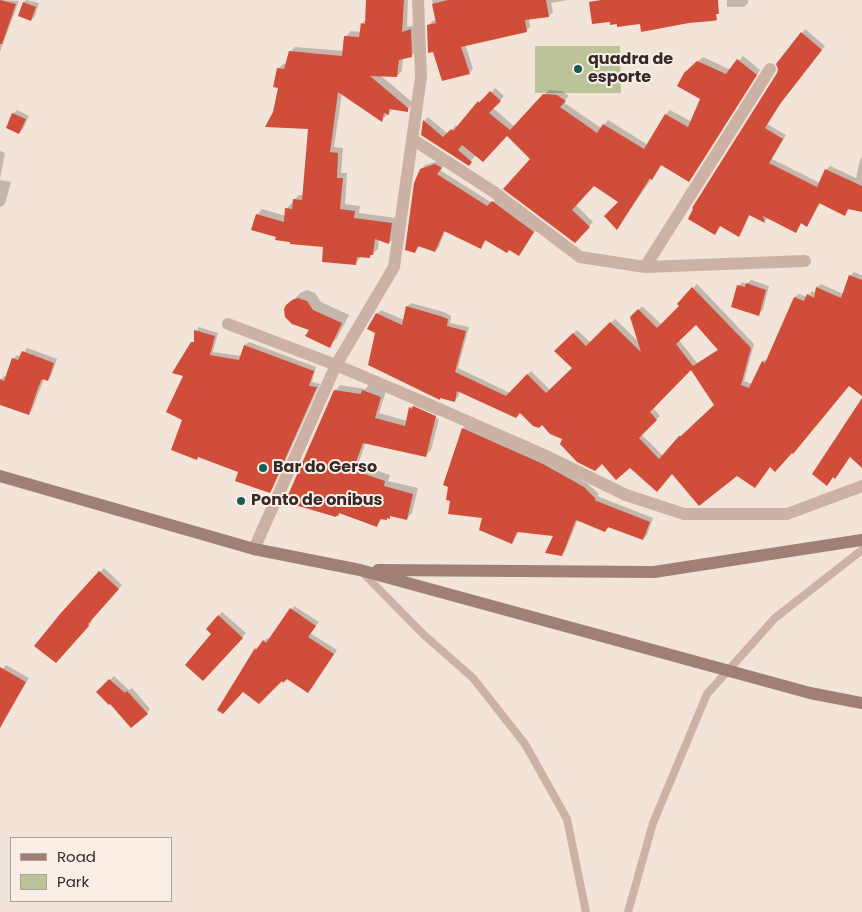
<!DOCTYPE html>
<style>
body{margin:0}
#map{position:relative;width:862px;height:912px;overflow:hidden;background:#f3e4d9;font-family:Poppins,sans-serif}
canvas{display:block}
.legend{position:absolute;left:10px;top:837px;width:162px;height:65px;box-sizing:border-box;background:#fbeee6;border:1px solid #ad9f99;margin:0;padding:6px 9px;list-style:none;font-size:15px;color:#372926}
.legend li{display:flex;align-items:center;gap:10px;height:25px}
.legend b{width:25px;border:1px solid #ad9f99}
</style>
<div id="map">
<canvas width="862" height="912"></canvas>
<ul class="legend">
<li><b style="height:6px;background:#a08075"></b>Road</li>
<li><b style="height:14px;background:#bac498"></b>Park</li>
</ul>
</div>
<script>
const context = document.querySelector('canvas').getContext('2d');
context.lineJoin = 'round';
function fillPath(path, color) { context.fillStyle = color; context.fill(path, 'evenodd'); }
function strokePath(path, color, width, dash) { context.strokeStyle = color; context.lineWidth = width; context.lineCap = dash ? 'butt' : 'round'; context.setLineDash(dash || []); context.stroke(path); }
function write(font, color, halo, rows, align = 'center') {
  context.font = font + ' Poppins,sans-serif'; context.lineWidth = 4; context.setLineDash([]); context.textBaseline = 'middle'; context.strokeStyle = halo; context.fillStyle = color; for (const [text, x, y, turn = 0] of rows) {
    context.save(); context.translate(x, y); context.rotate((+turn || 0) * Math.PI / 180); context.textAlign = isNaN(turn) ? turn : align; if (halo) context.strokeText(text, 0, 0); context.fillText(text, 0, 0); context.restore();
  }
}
fillPath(new Path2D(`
 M535,46H620L621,93H535Z`), '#bac498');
fillPath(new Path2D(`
 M0,0L19,1L0,52Z
 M26,0L39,3L35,16L31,20L24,2Z
 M368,0H408L407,27L416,25L417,51L411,56L403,58L402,71L397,76L380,75L413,103L407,111L393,109L382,120L342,93L334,147L343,148L341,173H347L345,204L360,206L359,213L397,218L394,238L389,243L379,239L378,249L369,257L361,256L356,263L324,246L292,241L277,236L257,215L262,209L286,216L287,208L292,203L294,204V200L299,195H303L309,128L275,113L280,88L278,69L283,64H287L290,52L295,47L344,51L345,37L351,31L361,32L362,24L367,18Z
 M432,0H568L551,3L553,12L549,16L529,18L530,27L526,31L465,44L473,69L469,73L428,26L432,21L437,20Z
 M727,0H748V3L744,7H727Z
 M805,29L825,46L783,99L767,124L786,135L772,159L820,183L826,170L830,166L856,178L860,160L862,157V211L850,208L845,214L821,202L810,221L807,225L802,222L795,232L768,218L765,221L750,214L742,232L739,236L721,225L715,233L778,74Z
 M743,56L760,70L693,176L689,180L662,164L617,228L620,202L594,185L575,204L593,222L575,242L531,159L507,135L476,155L468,164L422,134L424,121L428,117L448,134L456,125L458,127L479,102L483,98L484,100L495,88L504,96L493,108L515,127L549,90L562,91L569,96L563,102L601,128L608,120L648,145L666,114L670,110L692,122L702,98L690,68L703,57L731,70Z
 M17,110L29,116L23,129L19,133L13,114Z
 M0,151L5,153L0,179Z
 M439,161L445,164L440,170L492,203L497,198L537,228L519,255L509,249L487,239L481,247L445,231L439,247L435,251L420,245L415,252L421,169L425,165Z
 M0,180L11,182L5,204L1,207H0Z
 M854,272L862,275V395L849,385L792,452L770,466L737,474L673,473L602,462L542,423L520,412L460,391L458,397L454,401L441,397L439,399L421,391L422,389L376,332L377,314L381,310L404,320L407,307L411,303L444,312L451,316L450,323L469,327L458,368L510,393L531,371L550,390L573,368L556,351L577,330L591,343L615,319L640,343L639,310L642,306L662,325L681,306L679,304L697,284L754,344L744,381L752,384L763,361L768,359L795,297L799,294L807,297L812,291L816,293L817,287L821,284L843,294L850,276ZM696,324L719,349L697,363L679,340ZM691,368L715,405L684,433L663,456L641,434L660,416L652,407Z
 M751,280L769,286L763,310L759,314L739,286L742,282L747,284Z
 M307,290L315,293L321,302L349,315L337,338L329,346L310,329L292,302L300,293Z
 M199,327L218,333L213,352L242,356L245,345L249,342L316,367L312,382L320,384L273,488L270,492L240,472L183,420L201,343L196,331Z
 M27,348L57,359L51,376L47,380L44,379L32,410L29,414L0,403V380L4,376L7,377L13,359L17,355L21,357Z
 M340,385L365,389L369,385L386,391L379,413L407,421L410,408L413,406V408L439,419L431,450L426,456L366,442L358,464L390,475L388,481L418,488L412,513L407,518L392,515L386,519L383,518L377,525L340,513L338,515L335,391Z
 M415,403L440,411L439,416L413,405Z
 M466,425L547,460L588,484L599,494L597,496L653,518L647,535L643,539L609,527L605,531L578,519L565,551L562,555L555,535L519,531L512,543L483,517L463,428Z
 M104,568L122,585L90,620L92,622L56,661L61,615Z
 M294,606L319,622L310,633L337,650L312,688L308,692L286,678L243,691L219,710L256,649L267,638L270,639Z
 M222,612L246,633L203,679L213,634L207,629Z
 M6,665L29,678L7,714L0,710V673Z
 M114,676L129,690L132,688L150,709L147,713L110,702L98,692Z`), '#0003');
fillPath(new Path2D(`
 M0,0L16,4L2,44H0Z
 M366,0H404L402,32L411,29L412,57L399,60L397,77L370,76L408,108V112L389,109V115L384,113L382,122L338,92L330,152L338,153L337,178H343L340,209L355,211L354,218L392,223L389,244L375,239L373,255H370V258L357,257L356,265L322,262L323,247L290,244V242L275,240L276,237L251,230L256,214L284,222L285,208L292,209L293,199L302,200L308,129L265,127L273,112L278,88L273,87L277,68L284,69L289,51L342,56L344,36L359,37L361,23L365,24Z
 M448,0H546L549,17L525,20L527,32L461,47L470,74L442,81L433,52L428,53L427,25L436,23L432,4Z
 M601,0H718L719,14H716L717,20L712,21L689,23L641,32L640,24L617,27V24L610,25V22L592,24L589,2Z
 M23,2L36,7L31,21L18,16Z
 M801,32L822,50L780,104L765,128L783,139L769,163L817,187L825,169L862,186V212L848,209L845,216L819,203L807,227L801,223L796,233L763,216L765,223L749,215L739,237L720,226L715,235L688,219L693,209L692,208L777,73L778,69L776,64Z
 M737,59L757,75L689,182L661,165L652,180L650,178L617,230L604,216L618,202L594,186L572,210L590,227L575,243L503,189L530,159L507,136L483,162L462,145L458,150L472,162L469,166L421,135L423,120L443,137L451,129L453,131L478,101L479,103L490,91L501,101L489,113L510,130L543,94L557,95L566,101L560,107L597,133L603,124L644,149L665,114L688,127L700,99L677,86L684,73L697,61L726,74Z
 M12,113L26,119L19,134L6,128Z
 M435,164L442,168L437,174L487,206L492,201L534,232L519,256L509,250L507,253L485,240L481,249L444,231L435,252L418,246L415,253L405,250L414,183L420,169Z
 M849,275L862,280V396L849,386L793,454L792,453L775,472L770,467L755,488L737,476L699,506L672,474L657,492L630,468L616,480L602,464L595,471L577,462L560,444L562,439L550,434L542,425L539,428L533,426L520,413L516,418L457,391L455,402L440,398V400L368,365L375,333L367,329L376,313L402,325L406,306L440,316L448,319L447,326L466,331L455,372L506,396L527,374L546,393L572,368L554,351L573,333L586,346L610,322L641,352L630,317L638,309L657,328L679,306L677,304L692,287L751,348L741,385L749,388L762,361L765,363L794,297L804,301L807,294L814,298L816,287L841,298ZM696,325L718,350L693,366L676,344ZM691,370L714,405L681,436H679L659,459L639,438L657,420L650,412Z
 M746,283L766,290L759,316L731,307L737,285L745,287Z
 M298,298L307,301L313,310L342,323L330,348L305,336L309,330L292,324L285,317L284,309L286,305L292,300Z
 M194,330L215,336L210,355L239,360L244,345L314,371L309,386L317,387L270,493L235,481L238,472L198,457L197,460L171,450L182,420L166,412L183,376L172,373L191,342H194Z
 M22,351L54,363L48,381L42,379L38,388L29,415L0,405V379L4,381L12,358L18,360Z
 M334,390L361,394L362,390L381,397L375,418L405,426L409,407L412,409L413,406L436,416L426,457L363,443L353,470L385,481L384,486L413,494L407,520L390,516V519L387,518V520L380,519L377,527L339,513L338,516H336V517L285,502Z
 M862,398V468L850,457L835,479L833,477L827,486L812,474Z
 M462,428L543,464L584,487L596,499L594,500L650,522L643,540L608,527L605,532L576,520L562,556L545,553L553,536L517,532L512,544L479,530L482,518L448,514L450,501L446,500L448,487L443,485Z
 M99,571L119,589L88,624L89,626L56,663L34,646L60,614Z
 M290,608L316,626L308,637L334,654L308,693L287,679L283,683L282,681L259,704L243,692L223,714L217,710L255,648L256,650L263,640L266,643Z
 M218,615L243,638L203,681L185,665L211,634L206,629Z
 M0,667L26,682L0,728Z
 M109,679L125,693L127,691L148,714L131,728L110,704L109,705L96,692Z`), '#d04d3a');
strokePath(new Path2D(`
 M362,572L423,634L473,678L525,744L567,819L586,912
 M628,912L653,823L707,694L775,618L862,550`), '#ccb2a4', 8);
strokePath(new Path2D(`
 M412,139L494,192L580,257L645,267L805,261
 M645,267L770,69
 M228,324L336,365L421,401L544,455L626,495L684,514H787L862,486
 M254,549L336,365L394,267L421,77L418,0`), '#ccb2a4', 12);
strokePath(new Path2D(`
 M0,476L254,549L360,570L810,693L862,703
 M378,570L654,572L862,540`), '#a08075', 12);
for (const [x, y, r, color] of [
 [578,69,5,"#185c58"],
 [263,468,5,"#185c58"],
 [241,501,5,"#185c58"]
]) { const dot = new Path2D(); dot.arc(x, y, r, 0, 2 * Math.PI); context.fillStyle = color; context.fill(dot); strokePath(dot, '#fbeee6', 2); }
write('bold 16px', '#372926', '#fbeee6', [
 ["quadra de",588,60],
 ["esporte",588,78],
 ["Bar do Gerso",273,468],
 ["Ponto de onibus",251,501]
], 'left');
</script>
